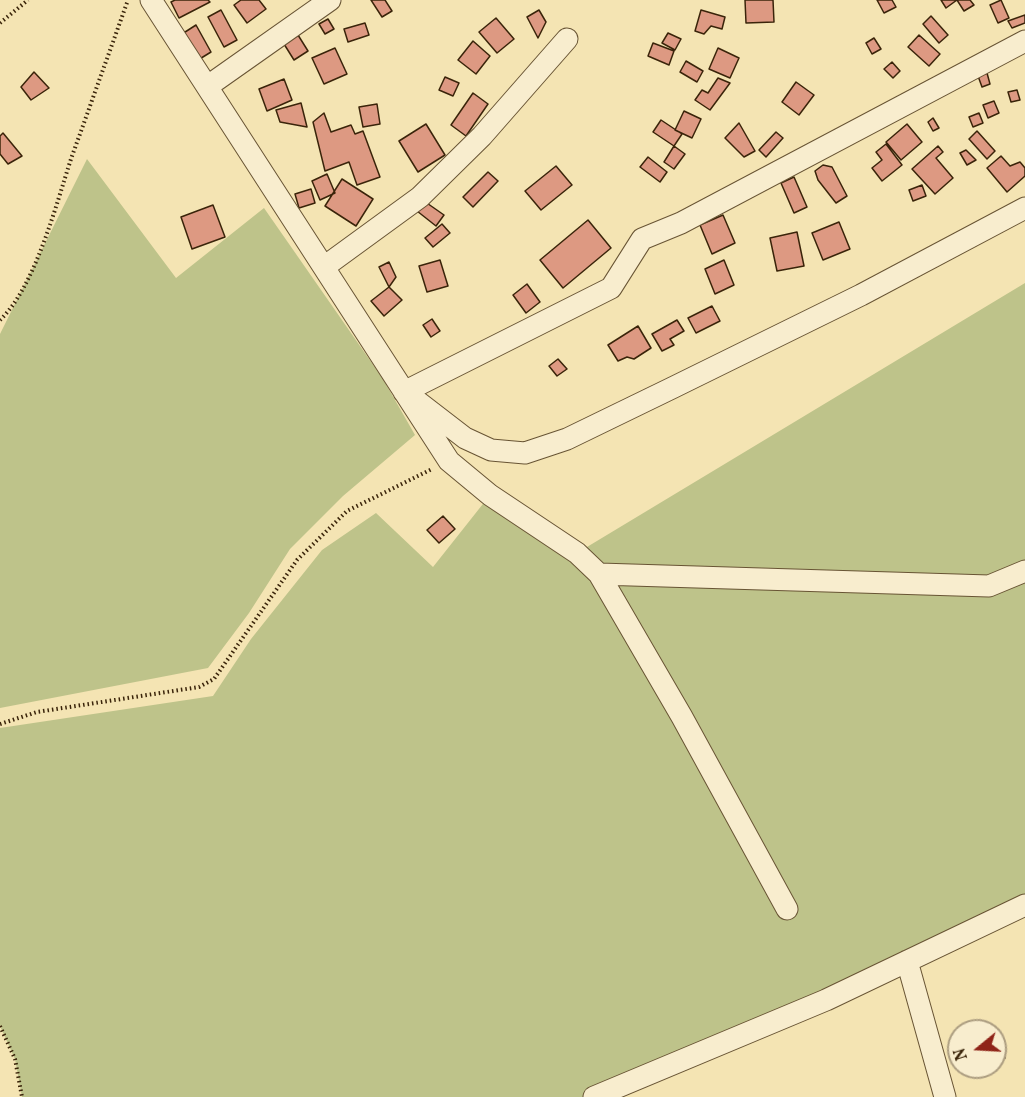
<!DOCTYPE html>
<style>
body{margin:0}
#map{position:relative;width:1025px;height:1097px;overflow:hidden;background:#f4e4b3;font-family:Vollkorn,serif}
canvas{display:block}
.north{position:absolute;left:947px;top:1019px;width:60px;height:60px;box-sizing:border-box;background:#f8edce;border:2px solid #ac9d80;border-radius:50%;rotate:252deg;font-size:16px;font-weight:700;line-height:24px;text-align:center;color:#3a240a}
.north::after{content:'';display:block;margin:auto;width:21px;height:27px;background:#8f2418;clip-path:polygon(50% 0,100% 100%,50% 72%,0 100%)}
</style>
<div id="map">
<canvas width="1025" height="1097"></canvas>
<div class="north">N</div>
</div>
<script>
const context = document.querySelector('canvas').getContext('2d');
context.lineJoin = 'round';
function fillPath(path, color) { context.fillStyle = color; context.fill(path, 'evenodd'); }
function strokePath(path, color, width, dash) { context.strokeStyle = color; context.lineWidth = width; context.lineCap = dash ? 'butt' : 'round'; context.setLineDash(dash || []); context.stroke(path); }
fillPath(new Path2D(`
 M87,159L176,278L264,208L383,379L415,435L343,496L290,549L249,613L208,668L0,708V334Z
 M1025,283V905L594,1097H22L15,1059L0,1026V728L213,696L251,639L322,550L376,513L433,567L490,495L577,553Z`), '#bec38a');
const building = new Path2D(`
 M175,0H208L210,2L179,18L171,2Z
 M241,0H259L266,9L247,23L234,5Z
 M371,0H385L392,11L382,17Z
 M745,0H773L774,22L746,23Z
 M877,0H892L896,7L884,13Z
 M941,0H970L974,5L964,11L957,0L946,8Z
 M1001,0L1009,18L998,23L990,5Z
 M221,10L237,40L224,47L208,17Z
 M539,10L546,22L538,38L527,17Z
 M701,10L725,17L722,29L711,26L704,34L695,31Z
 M1025,15V23L1012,28L1008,21Z
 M931,16L948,35L939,43L923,24Z
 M496,18L514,39L497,53L479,32Z
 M328,19L334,29L325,34L319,24Z
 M365,23L369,35L348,42L344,29Z
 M196,25L211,52L198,60L182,34Z
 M668,33L681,39L675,50L662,43Z
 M298,35L308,51L294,60L284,44Z
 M919,35L940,54L929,66L908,47Z
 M874,38L881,49L872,54L866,43Z
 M473,41L490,56L476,74L458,60Z
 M653,43L674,51L669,65L648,56Z
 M335,48L347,74L324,84L312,58Z
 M718,48L739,58L730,78L709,69Z
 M686,61L703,71L697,82L680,72Z
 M892,62L900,71L893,78L884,69Z
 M34,72L49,88L31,100L21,87Z
 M987,73L990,84L982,87L978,76Z
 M445,77L459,83L453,96L439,90Z
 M718,78L730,83L710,110L695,100L702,90L708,93Z
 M284,79L292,100L267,111L259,89Z
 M796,82L814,95L799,115L782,102Z
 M1017,90L1020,100L1011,102L1008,92Z
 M473,93L488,104L466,136L451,125Z
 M994,101L999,113L988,118L983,105Z
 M301,103L307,127L280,122L276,110Z
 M377,104L380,124L363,127L359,107Z
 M684,111L701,119L692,138L675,130Z
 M324,113L331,132L351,125L355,134L363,131L380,177L357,185L349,162L325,171L313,122Z
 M979,113L983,123L973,127L969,117Z
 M933,118L939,128L933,131L928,122Z
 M661,120L682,134L674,146L653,132Z
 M739,123L755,151L744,157L725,138Z
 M426,124L445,155L418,172L399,141Z
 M907,124L922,142L901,160L886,142Z
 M977,131L995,151L987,159L969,139Z
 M776,132L783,138L766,157L759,150Z
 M3,133L22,156L8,164L0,154V136Z
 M886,144L902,165L882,181L872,168L882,160L876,152Z
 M674,146L685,154L674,169L664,162Z
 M938,146L943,152L936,158L953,178L935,194L912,169Z
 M966,150L976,160L967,165L960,153Z
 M1001,156L1010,166L1020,162L1025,168V176L1007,192L987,168Z
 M648,157L667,172L660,182L640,167Z
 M823,165L832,167L847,196L836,203L818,180L815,171Z
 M556,166L572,185L541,210L525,191Z
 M488,172L498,181L473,207L463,197Z
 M327,174L335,193L320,200L312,181Z
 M794,177L807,207L794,213L781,183Z
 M342,179L373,199L356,226L325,206Z
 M922,185L926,196L913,201L909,190Z
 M311,189L315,203L299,208L295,194Z
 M424,201L444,215L436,226L417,211Z
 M213,205L225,237L192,249L181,217Z
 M723,215L735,243L712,254L700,225Z
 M588,220L611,248L563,288L540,260Z
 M839,222L850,249L823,260L812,233Z
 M442,224L450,233L433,247L425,238Z
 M797,232L804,266L777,271L770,238Z
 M440,260L448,286L427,292L419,266Z
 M724,260L734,285L715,294L705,269Z
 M389,262L396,277L389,287L379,267Z
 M527,284L540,302L526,313L513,295Z
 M389,287L402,300L384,316L371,301Z
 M712,306L720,321L696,333L688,318Z
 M432,319L440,331L431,337L423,325Z
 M677,320L684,331L670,339L674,345L662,351L652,334Z
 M638,326L651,348L634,359L627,357L618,361L608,345Z
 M558,359L567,369L557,376L549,366Z
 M443,516L455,529L439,543L427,530Z
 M995,1038H997L1005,1058L995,1062Z`);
fillPath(building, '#dd9982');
strokePath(building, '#3a240a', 1.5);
const minor = new Path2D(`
 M151,0L449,461L490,495L577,553L599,574L682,717L787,909
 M208,86L330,0
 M324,267L420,197L482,136L567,39
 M404,392L611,288L642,239L681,223L1025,41
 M417,401L465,438L491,450L525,453L567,439L672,388L861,295L1025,208
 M599,574L989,586L1025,571
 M907,961L945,1097
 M594,1097L826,1000L1025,905`);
strokePath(minor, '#685434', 23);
strokePath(new Path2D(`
 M0,23L28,0
 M0,320C35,287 56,205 71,159C90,106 109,53 128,0
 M0,724L37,712L199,687L214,679L297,560L347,511L432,469
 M0,1026L15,1059L22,1097`), '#3a240a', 4, [1.5, 3]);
strokePath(minor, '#f8edce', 21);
</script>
